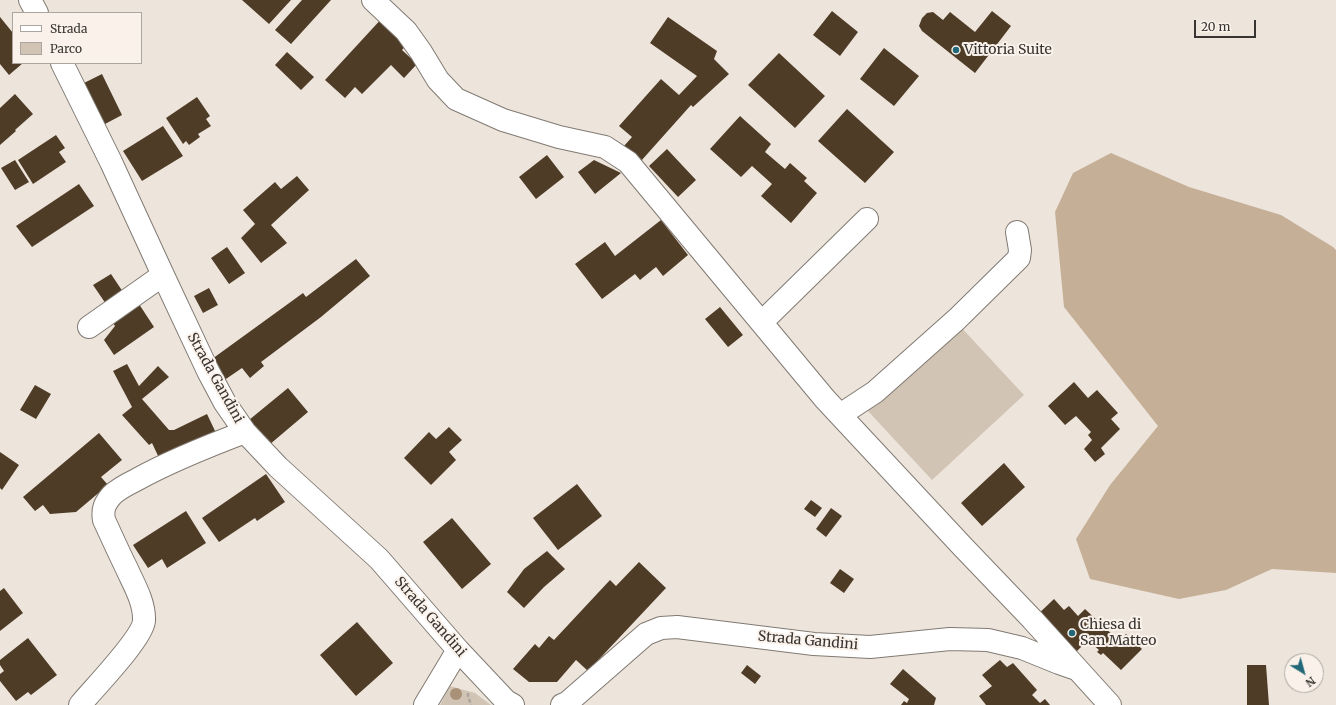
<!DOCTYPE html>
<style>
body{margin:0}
#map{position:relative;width:1336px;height:705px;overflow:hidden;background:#ede5dc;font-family:Merriweather,serif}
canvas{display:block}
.legend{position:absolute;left:12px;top:12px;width:130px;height:52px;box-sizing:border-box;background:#faf2ea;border:1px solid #aca6a0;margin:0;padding:5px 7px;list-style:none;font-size:12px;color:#373431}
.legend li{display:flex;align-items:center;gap:8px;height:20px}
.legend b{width:20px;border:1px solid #aca6a0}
.north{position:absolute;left:1284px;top:653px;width:40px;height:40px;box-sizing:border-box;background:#faf2ea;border:1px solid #aca6a0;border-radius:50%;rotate:143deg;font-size:11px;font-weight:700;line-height:16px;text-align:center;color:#373431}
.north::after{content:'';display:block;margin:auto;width:14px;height:18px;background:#226878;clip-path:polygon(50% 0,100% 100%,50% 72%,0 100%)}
.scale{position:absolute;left:1194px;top:20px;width:62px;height:18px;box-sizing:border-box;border:2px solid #373431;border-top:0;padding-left:5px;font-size:12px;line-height:14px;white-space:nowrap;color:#373431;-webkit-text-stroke:3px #faf2ea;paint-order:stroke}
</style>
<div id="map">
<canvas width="1336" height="705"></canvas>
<ul class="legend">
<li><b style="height:5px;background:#fff"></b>Strada</li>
<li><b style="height:11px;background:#d2c4b5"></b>Parco</li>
</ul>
<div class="north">N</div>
<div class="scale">20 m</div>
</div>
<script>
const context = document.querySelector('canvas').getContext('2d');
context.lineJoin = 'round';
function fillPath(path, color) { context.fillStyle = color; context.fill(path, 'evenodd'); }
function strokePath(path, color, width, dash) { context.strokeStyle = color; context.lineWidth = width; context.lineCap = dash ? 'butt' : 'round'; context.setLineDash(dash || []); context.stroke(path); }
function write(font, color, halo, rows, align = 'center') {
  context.font = font + ' Merriweather,serif'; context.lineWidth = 4; context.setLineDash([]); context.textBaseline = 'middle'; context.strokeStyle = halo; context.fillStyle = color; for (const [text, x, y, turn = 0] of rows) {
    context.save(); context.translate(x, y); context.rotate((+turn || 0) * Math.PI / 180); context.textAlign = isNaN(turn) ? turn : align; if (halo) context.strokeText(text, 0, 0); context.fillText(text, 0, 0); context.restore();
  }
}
fillPath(new Path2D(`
 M959,325L1024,395L932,480L867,410Z
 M450,686L475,693L491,705H440Z`), '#d2c4b5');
fillPath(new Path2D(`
 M1111,153L1189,187L1281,215L1333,247L1336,250V573L1272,569L1226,590L1179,599L1090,579L1076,539L1110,485L1158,426L1064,307L1055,212L1073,173Z`), '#c6af97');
fillPath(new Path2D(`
 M242,0H291L269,24Z
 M302,0H331L291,44L275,30Z
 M832,11L858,32L840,56L813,35Z
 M992,11L1011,26L975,73L922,31L919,26L922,18L927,13L933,12L943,20L950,12L975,32Z
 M384,16L410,41L402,50L417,64L404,78L391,65L362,94L355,87L345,98L325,80Z
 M0,17L13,33V63H23L9,75L0,64Z
 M668,17L717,51L714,59L729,74L693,107L691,105L641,161L624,146L632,137L619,126L661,79L679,95L697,76L650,43Z
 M884,48L919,76L894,106L860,79Z
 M287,52L314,77L301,90L275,65Z
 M779,53L825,96L795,128L748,85Z
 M102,74L122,115L105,124L84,83Z
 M15,94L33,114L15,130L16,131L0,145V108Z
 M197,97L210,116L206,119L211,126L198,134L200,137L189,145L186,141L183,144L166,118Z
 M847,109L894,152L865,183L818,141Z
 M740,116L771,144L765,152L785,169L790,163L807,178L804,181L817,193L791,223L761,196L772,184L752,166L741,177L710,149Z
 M163,126L183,156L142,181L123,151Z
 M56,135L65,148L59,152L66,162L33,184L18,160Z
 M667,149L696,180L678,197L649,166Z
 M547,155L564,177L536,199L519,177Z
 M15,160L29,182L15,190L1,168Z
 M594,160L621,173L595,194L578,172Z
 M297,176L309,190L271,225L287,243L261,263L241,238L255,224L243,210L275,182L281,189Z
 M79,184L94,206L32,247L16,226Z
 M661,220L688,255L663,276L656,267L640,280L635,274L602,299L575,264L605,242L615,256Z
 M227,247L245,273L229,284L211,258Z
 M356,259L370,276L321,317L261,362L264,366L250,378L242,368L223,381L212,359L303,293L306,297Z
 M111,274L123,292L106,304L93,285Z
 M209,288L218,305L203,313L194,296Z
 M137,301L154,327L114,355L104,340L115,326L112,321Z
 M720,307L743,335L728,347L705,319Z
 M127,364L139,386L158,366L169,377L142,399L169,430H174L207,414L216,433L160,460L152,443L149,445L122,415L132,407L113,371Z
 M1074,382L1088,398L1097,390L1118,413L1111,419L1120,429L1101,448L1105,454L1095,462L1084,449L1092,440L1088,435L1091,432L1076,416L1065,425L1048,406Z
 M35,385L51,394L36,419L20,410Z
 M288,388L308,412L269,445L249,420Z
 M449,427L462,440L449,452L456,460L431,485L404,458L429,432L436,439Z
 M99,433L122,460L101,477L108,485L76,512L50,514L43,505L35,511L23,497Z
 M0,452L19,465L2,490L0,488Z
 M1004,463L1025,487L982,526L961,503Z
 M266,474L285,502L257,521L255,518L219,542L202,518Z
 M577,484L602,516L558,550L533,518Z
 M811,500L822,508L815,517L804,509Z
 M831,508L842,516L826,537L816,529Z
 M186,511L206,543L167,568L162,559L148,568L133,545Z
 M452,518L491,564L462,589L423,542Z
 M547,551L565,569L544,587L524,608L507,592L524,569Z
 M639,562L666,588L588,671L576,660L557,682H529L513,669L535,644L539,648L549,636L554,640L610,580L616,586Z
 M840,569L854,579L844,593L830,583Z
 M4,588L23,613L0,631V591Z
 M1054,599L1064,610L1069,606L1078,616L1085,609L1119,641L1126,634L1142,649L1121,670L1103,653L1101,655L1097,652L1099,650L1088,640L1072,656L1035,617Z
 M357,622L393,663L356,696L320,655Z
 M28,638L57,675L31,695L28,692L16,701L0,681V674L4,671L0,665V660Z
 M1000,660L1007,667L1013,663L1037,690L1032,695L1040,703L1045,699L1050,705H986L979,696L992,686L982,675Z
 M747,665L761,676L755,684L741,673Z
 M1247,665H1266L1269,705H1247Z
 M903,669L936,698L934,705H901L904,701L907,703L909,699L890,684Z`), '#4f3c27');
const minor = new Path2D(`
 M30,0L37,13
 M373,0L406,31L421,52L438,80L456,99L503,120L559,137L605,147L628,162L825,399L963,547L1032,619L1110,705
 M62,63L111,162L163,275L208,371L225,403L245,432L278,467L379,559L458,650L506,701L513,705
 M762,322L867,219
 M89,327L163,275
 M840,415L875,392L957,319L1019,258L1020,250L1017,232
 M80,705C93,689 142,639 144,621C145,602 133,583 126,567C118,551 111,535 104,520C102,509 105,503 112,495C118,489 128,484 136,480C170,461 208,446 245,432
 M425,705L458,650
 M562,705L567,703L646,634L661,628L677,627L814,644L870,647L950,639L988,640L1022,648L1059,663L1076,669`);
strokePath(minor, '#817a73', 24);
strokePath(new Path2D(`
 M468,693V696L471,705`), '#aca59f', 2.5, [4, 2]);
strokePath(minor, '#fff', 22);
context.fillStyle = '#a89177';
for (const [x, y] of [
 [456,694]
]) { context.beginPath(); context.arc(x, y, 6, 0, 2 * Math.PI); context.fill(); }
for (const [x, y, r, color] of [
 [956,50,4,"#226878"],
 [1072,633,4,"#226878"]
]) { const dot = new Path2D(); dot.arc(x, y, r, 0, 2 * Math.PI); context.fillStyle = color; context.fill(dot); strokePath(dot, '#faf2ea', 1.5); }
write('14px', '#373431', '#faf2ea', [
 ["Vittoria Suite",964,50],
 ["Chiesa di",1080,625],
 ["San Matteo",1080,641]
], 'left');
write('14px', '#373431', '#faf2ea', [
 ["Strada Gandini",215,378,61],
 ["Strada Gandini",430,617,49],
 ["Strada Gandini",808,641,5]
]);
</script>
